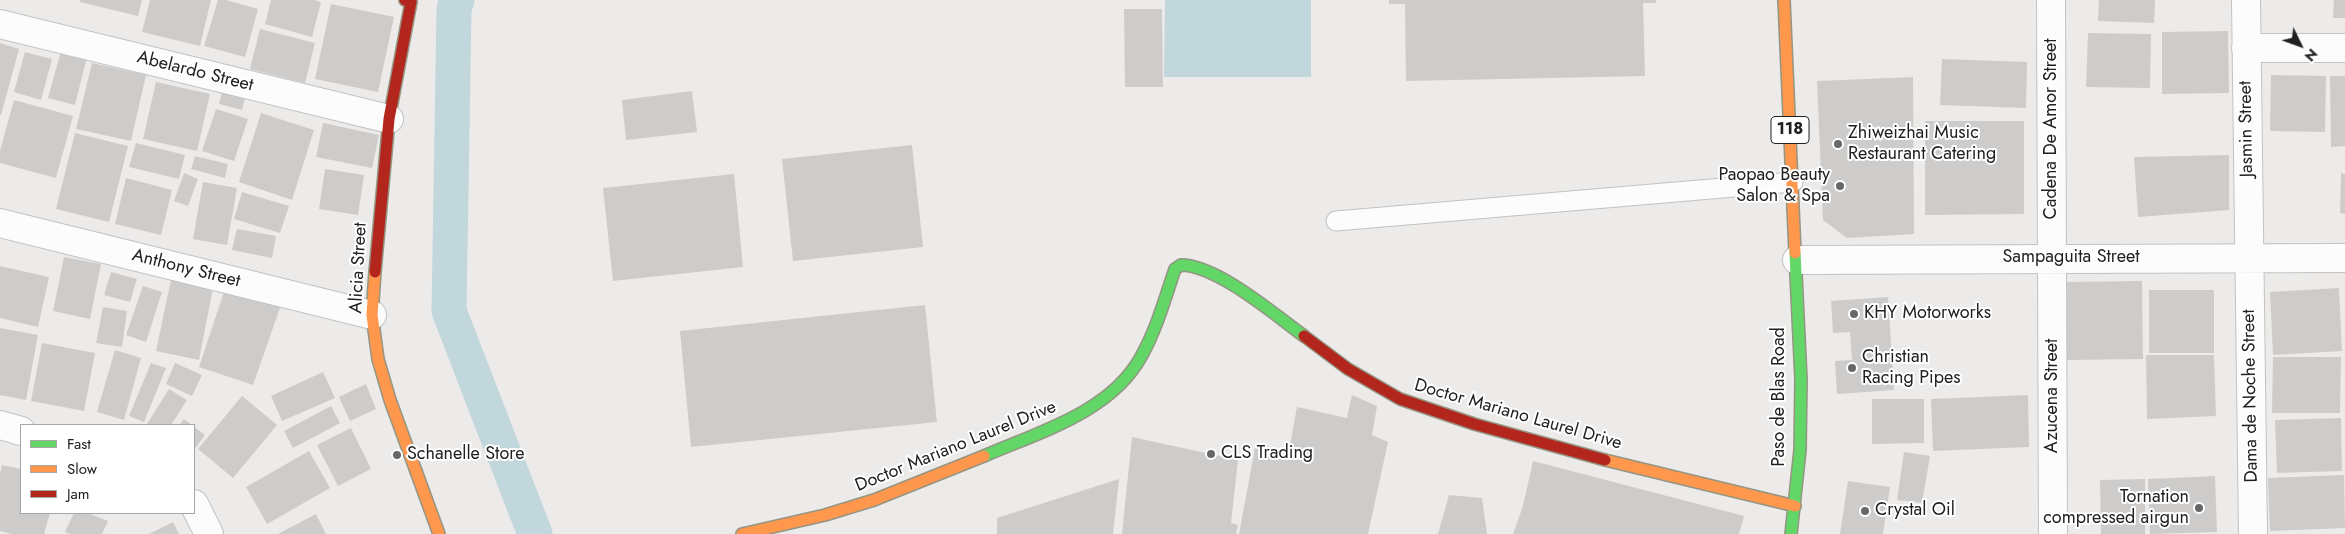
<!DOCTYPE html>
<style>
body{margin:0}
#map{position:relative;width:2345px;height:534px;overflow:hidden;background:#edebe9;font-family:Jost,sans-serif}
canvas{display:block}
.legend{position:absolute;left:20px;top:424px;width:175px;height:90px;box-sizing:border-box;background:#fff;border:1px solid #a6a6a6;margin:0;padding:6px 9px;list-style:none;font-size:15px;color:#202020}
.legend li{display:flex;align-items:center;gap:10px;height:25px}
.legend b{width:25px;border:1px solid #a6a6a6}
.north{position:absolute;left:2275px;top:20px;width:50px;height:50px;-webkit-text-stroke:4px #fff;paint-order:stroke;rotate:132deg;font-size:14px;font-weight:700;line-height:20px;text-align:center;color:#202020}
.north::after{content:'';display:block;margin:auto;width:18px;height:22px;background:#202020;clip-path:polygon(50% 0,100% 100%,50% 72%,0 100%)}
</style>
<div id="map">
<canvas width="2345" height="534"></canvas>
<ul class="legend">
<li><b style="height:6px;background:#63d668"></b>Fast</li>
<li><b style="height:6px;background:#ff974d"></b>Slow</li>
<li><b style="height:6px;background:#b3261e"></b>Jam</li>
</ul>
<div class="north">N</div>
</div>
<script>
const context = document.querySelector('canvas').getContext('2d');
context.lineJoin = 'round';
function fillPath(path, color) { context.fillStyle = color; context.fill(path, 'evenodd'); }
function strokePath(path, color, width, dash) { context.strokeStyle = color; context.lineWidth = width; context.lineCap = dash ? 'butt' : 'round'; context.setLineDash(dash || []); context.stroke(path); }
function write(font, color, halo, rows, align = 'center') {
  context.font = font + ' Jost,sans-serif'; context.lineWidth = 4; context.setLineDash([]); context.textBaseline = 'middle'; context.strokeStyle = halo; context.fillStyle = color; for (const [text, x, y, turn = 0] of rows) {
    context.save(); context.translate(x, y); context.rotate((+turn || 0) * Math.PI / 180); context.textAlign = isNaN(turn) ? turn : align; if (halo) context.strokeText(text, 0, 0); context.fillText(text, 0, 0); context.restore();
  }
}
fillPath(new Path2D(`
 M1165,0H1311V77H1164Z`), '#c1d7dc');
strokePath(new Path2D(`
 M457,0L454,9L449,311L535,534`), '#c1d7dc', 35);
fillPath(new Path2D(`
 M80,0H142L138,16L80,2Z
 M150,0H211L200,46L142,32Z
 M218,0H226L258,9L245,57L204,46Z
 M271,0H314L321,2L312,37L265,24Z
 M1389,0H1656V3H1643L1645,76L1406,81L1405,4H1389Z
 M2099,0H2155L2154,23L2098,21Z
 M2334,0H2345V18H2333Z
 M331,4L394,17L378,92L315,79Z
 M1124,9H1162L1163,87H1125Z
 M260,29L315,43L305,83L250,69Z
 M2228,31L2229,93L2162,94V32Z
 M2088,33L2151,34L2150,88L2086,87Z
 M0,43L19,49L1,115H0Z
 M61,51L87,57L75,105L48,98Z
 M25,52L52,59L41,100L14,92Z
 M1942,59L2027,62L2026,108L1940,105Z
 M92,63L146,75L131,141L76,129Z
 M2271,75L2326,76L2325,132L2270,131Z
 M2330,76H2345V146L2331,147Z
 M1913,77L1914,234L1847,238L1823,220L1817,81Z
 M156,82L210,94L197,151L143,139Z
 M692,91L697,132L626,140L622,100Z
 M222,92L245,98L242,110L219,104Z
 M14,100L73,116L56,178L0,163V151Z
 M216,109L248,119L234,161L202,151Z
 M261,113L314,130L292,200L239,182Z
 M1925,121H2024V214L1925,215Z
 M323,123L379,135L372,168L316,157Z
 M75,133L128,146L109,222L56,209Z
 M136,143L185,155L179,179L129,167Z
 M912,145L923,247L793,261L782,159Z
 M2229,155V210L2138,217L2134,157Z
 M195,156L228,164L225,178L191,169Z
 M325,169L364,175L358,215L319,209Z
 M184,173L198,179L188,206L174,201Z
 M2341,173L2345,174V214L2340,213Z
 M734,174L743,267L613,281L603,188Z
 M126,178L172,190L161,235L115,224Z
 M203,182L237,188L227,245L193,239Z
 M242,192L289,206L280,233L234,219Z
 M237,229L276,236L272,258L232,250Z
 M64,257L101,264L90,319L53,311Z
 M0,266L49,277L38,327L0,318Z
 M111,272L137,279L130,302L104,295Z
 M172,275L214,283L199,360L156,351Z
 M2142,281L2143,359L2067,360L2066,282Z
 M143,286L162,292L146,342L126,335Z
 M226,286L281,305L253,385L199,367Z
 M2339,288L2342,351L2273,355L2270,292Z
 M2149,290H2214V353H2149Z
 M1888,297L1894,390L1837,394L1835,361L1852,360L1850,332L1833,333L1831,301Z
 M925,305L937,422L691,447L680,331Z
 M103,307L127,311L122,347L96,343Z
 M0,328L38,335L26,400L0,395Z
 M42,343L95,353L84,411L31,401Z
 M115,350L141,358L124,420L97,412Z
 M2146,355H2214L2216,416L2147,419Z
 M2273,357H2341L2340,413H2272Z
 M151,363L166,368L144,422L129,416Z
 M175,363L202,375L192,396L166,384Z
 M323,372L335,398L282,421L271,396Z
 M366,384L376,409L350,421L339,397Z
 M169,389L187,400L171,425H150L147,424Z
 M1352,395L1377,406L1372,435L1388,442L1368,534H1239L1255,448L1288,456L1297,407L1347,418Z
 M2028,395L2029,447L1933,451L1931,399Z
 M242,396L277,425L233,478L198,449Z
 M1872,399H1924V443L1872,444Z
 M331,406L340,423L293,448L284,431Z
 M2341,418L2342,471L2277,473L2275,420Z
 M184,419L192,425H179Z
 M194,427L205,435L194,450Z
 M351,428L371,469L338,486L317,445Z
 M1132,437L1238,460L1231,523L1238,525L1236,534H1122Z
 M309,451L330,488L267,524L246,487Z
 M1904,452L1930,456L1922,503L1897,500Z
 M1533,461L1744,516L1739,534H1513L1523,506Z
 M2,465L21,469V513H50L44,534H12L0,531V474Z
 M2344,475L2345,528L2270,531L2268,478Z
 M2215,476L2217,532L2150,534L2148,479Z
 M1119,479L1113,534H997V518Z
 M2145,479V534H2101L2100,480Z
 M1848,481L1890,487L1883,534H1840Z
 M1449,495L1482,498L1487,534H1438Z
 M74,513H88L108,521L102,534H70L65,532Z
 M316,514L326,534H278Z
 M173,522L179,534H149Z`), '#ceccca');
const lane = new Path2D(`
 M1336,221L1793,182`);
const street = new Path2D(`
 M2051,0L2053,534
 M2246,0L2253,534
 M0,24L389,119
 M2246,48H2345
 M0,223L372,315
 M1797,260L2345,258
 M0,425L21,431
 M194,504L209,534`);
const fast = new Path2D(`
 M984,456C1039,432 1112,412 1142,355C1157,328 1165,298 1175,269L1181,265C1217,265 1275,315 1304,336
 M1791,534L1800,450L1801,380L1795,253`);
const slow = new Path2D(`
 M1784,0L1795,253
 M375,272L372,315L378,359L390,400L439,534
 M1605,460L1795,506
 M742,534L825,515L874,500L984,456`);
const jam = new Path2D(`
 M375,272L389,119L411,2L405,0
 M1304,336L1348,369L1400,399L1474,424L1605,460`);
strokePath(lane, '#c3c2c1', 21);
strokePath(street, '#c3c2c1', 30);
strokePath(fast, '#949583', 14);
strokePath(slow, '#949583', 14);
strokePath(jam, '#949583', 14);
strokePath(lane, '#fcfcfc', 19);
strokePath(street, '#fcfcfc', 28);
strokePath(fast, '#63d668', 11);
strokePath(slow, '#ff974d', 11);
strokePath(jam, '#b3261e', 11);
for (const [x, y, r, color] of [
 [1838,144,5,"#686766"],
 [1840,186,5,"#686766"],
 [1854,314,5,"#686766"],
 [1852,368,5,"#686766"],
 [1211,454,5,"#686766"],
 [397,455,5,"#686766"],
 [2199,508,5,"#686766"],
 [1865,511,5,"#686766"]
]) { const dot = new Path2D(); dot.arc(x, y, r, 0, 2 * Math.PI); context.fillStyle = color; context.fill(dot); strokePath(dot, '#fff', 2); }
for (const [x, y, w] of [
 [1790,130,38]
]) { const box = new Path2D(); box.roundRect(x - w / 2, y - 13.5, w, 27, 4); context.fillStyle = '#fff'; context.fill(box); strokePath(box, '#202020', 1); }
write('bold 16px', '#202020', null, [
 ["118",1790,130]
]);
write('18px', '#202020', '#fff', [
 ["Abelardo Street",195,72,14],
 ["Cadena De Amor Street",2052,129,-90],
 ["Jasmin Street",2247,129,-91],
 ["Sampaguita Street",2071,258],
 ["Alicia Street",359,268,-87],
 ["Anthony Street",186,269,14],
 ["Azucena Street",2053,396,-90],
 ["Dama de Noche Street",2251,396,-91],
 ["Paso de Blas Road",1780,397,-90],
 ["Doctor Mariano Laurel Drive",1518,415,16],
 ["Doctor Mariano Laurel Drive",956,447,-22]
]);
write('18px', '#202020', '#fff', [
 ["Zhiweizhai Music",1848,134],
 ["Restaurant Catering",1848,155],
 ["Paopao Beauty",1830,176,"right"],
 ["Salon & Spa",1830,197,"right"],
 ["KHY Motorworks",1864,314],
 ["Christian",1862,358],
 ["Racing Pipes",1862,379],
 ["CLS Trading",1221,454],
 ["Schanelle Store",407,455],
 ["Tornation",2189,498,"right"],
 ["compressed airgun",2189,519,"right"],
 ["Crystal Oil",1875,511]
], 'left');
</script>
